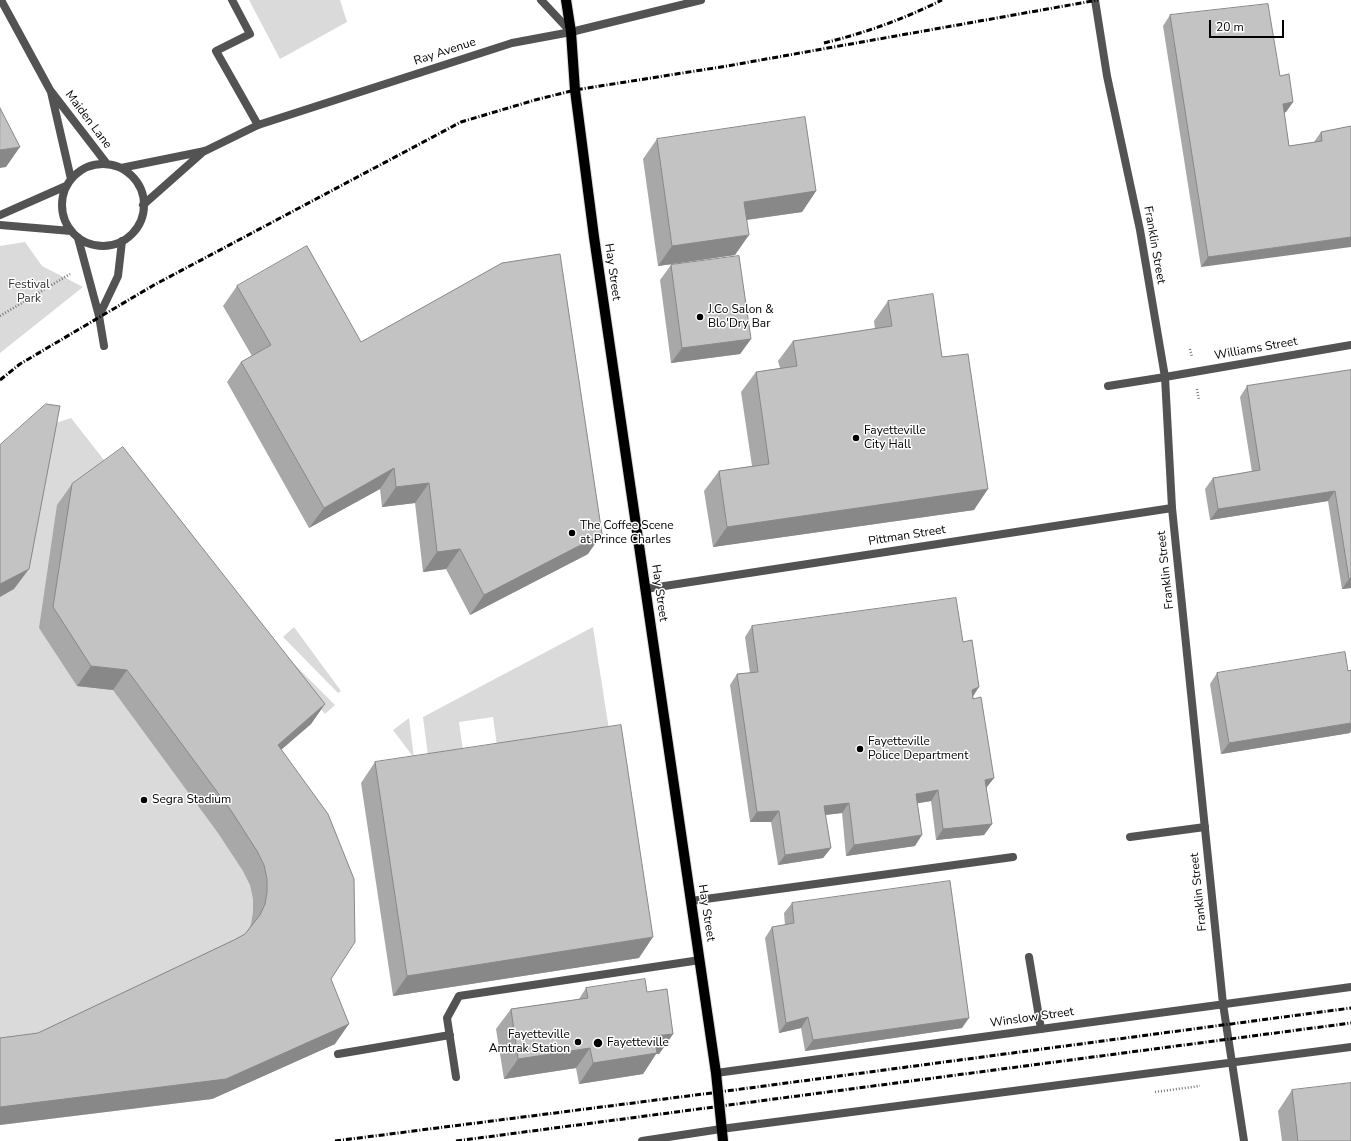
<!DOCTYPE html>
<style>
body{margin:0}
#map{position:relative;width:1351px;height:1141px;overflow:hidden;background:#fff;font-family:"Nunito Sans",sans-serif}
canvas{display:block}
.scale{position:absolute;left:1209px;top:20px;width:75px;height:18px;box-sizing:border-box;border:2px solid #000;border-top:0;padding-left:5px;font-size:12px;line-height:14px;white-space:nowrap;color:#000;-webkit-text-stroke:3px #fff;paint-order:stroke}
</style>
<div id="map">
<canvas width="1351" height="1141"></canvas>
<div class="scale">20 m</div>
</div>
<script>
const context = document.querySelector('canvas').getContext('2d');
context.lineJoin = 'round';
function fillPath(path, color) { context.fillStyle = color; context.fill(path, 'evenodd'); }
function strokePath(path, color, width, dash) { context.strokeStyle = color; context.lineWidth = width; context.lineCap = dash ? 'butt' : 'round'; context.setLineDash(dash || []); context.stroke(path); }
function write(font, color, halo, rows, align = 'center') {
  context.font = font + ' "Nunito Sans",sans-serif'; context.lineWidth = 3; context.setLineDash([]); context.textBaseline = 'middle'; context.strokeStyle = halo; context.fillStyle = color; for (const [text, x, y, turn = 0] of rows) {
    context.save(); context.translate(x, y); context.rotate((+turn || 0) * Math.PI / 180); context.textAlign = isNaN(turn) ? turn : align; if (halo) context.strokeText(text, 0, 0); context.fillText(text, 0, 0); context.restore();
  }
}
fillPath(new Path2D(`
 M249,0H340L347,22L280,59Z
 M25,242L42,266L83,287L0,353V246Z
 M71,418L311,724L264,765L317,999L335,1044L212,1099L0,1125V452L46,426Z
 M294,627L341,691L338,693L283,637Z
 M593,627L609,730L497,746L493,717L459,722L463,751L428,756L423,717Z
 M287,657L335,705L325,714L283,661Z
 M409,718L414,758L393,730Z`), '#dadada');
const primary = new Path2D(`
 M566,0L571,32L575,90L594,237L716,1073L723,1141`);
strokePath(primary, '#dbdbdb', 12);
strokePath(new Path2D(`
 M0,316L70,274
 M1190,349L1192,357
 M1197,389L1199,400
 M1155,1092L1200,1086`), '#757575', 2.5, [1, 2]);
strokePath(new Path2D(`
 M232,0L250,34L216,51L258,125
 M1108,386L1165,377
 M1130,837L1205,827
 M691,901L1013,857
 M1029,957L1041,1029
 M338,1054L450,1035
 M456,1077L447,1018L459,996L700,960`), '#535353', 8);
strokePath(new Path2D(`
 M78,238L99,316L104,346
 M99,316L118,276L122,241
 M1165,377L1351,345
 M645,589L1172,508
 M642,1141L721,1129`), '#535353', 8);
strokePath(new Path2D(`
 M1,0L50,90L107,164
 M541,0L571,32
 M1095,0L1107,76L1140,230L1165,377L1172,508L1223,1004L1244,1141
 M51,92L71,179
 M62 205a41 41 0 1 1 82 0a41 41 0 1 1-82 0Z
 M121,168L205,151L258,125L512,43L571,32L701,0
 M143,205L204,151
 M0,215L66,186
 M0,225L71,231
 M716,1073L1351,987
 M721,1129L1351,1047`), '#535353', 8);
strokePath(primary, '#000', 10);
strokePath(new Path2D(`
 M824,43C865,33 904,19 942,0
 M0,380L20,364L154,285L461,122L535,100L575,90L727,66L1098,0
 M335,1141L719,1092L1351,1008
 M456,1141L1351,1023`), '#000', 3, [6, 2, 1, 2]);
fillPath(new Path2D(`
 M1170,15L1280,76L1293,102L1286,112L1284,113L1289,146L1314,142L1321,132L1351,126L1201,267L1163,26Z
 M657,139L816,191L802,212L747,220L735,255L658,266L643,159Z
 M671,265L751,339L740,354L671,363L660,280Z
 M237,286L361,342L588,554L470,615L446,569L423,572L415,503L382,507L380,489L309,528L227,382L241,362L252,356L223,306Z
 M888,301L942,357L974,510L713,547L704,491L719,471L752,466L741,392L756,372L780,368L778,361L793,341L875,329L874,321Z
 M1351,370V588L1342,589L1328,501L1210,520L1205,489L1213,478L1252,472L1240,397L1247,386Z
 M72,484L325,704L311,724L281,750L331,979L335,1044L212,1099L38,1033L234,940L245,934L249,929L251,924L253,912V899L250,885L243,871L218,833L113,690L77,686L39,628L57,505Z
 M752,626L963,642L973,696L994,778L986,788L992,824L984,835L936,840L931,801L917,803L915,846L846,856L842,813L825,815L831,848L823,858L778,865L771,822H750L730,685L737,674L750,673L745,637Z
 M1217,673L1350,733L1221,754L1210,684Z
 M375,762L639,958L393,996L361,783Z
 M792,903L962,1028L805,1051L801,1028L779,1033L765,938L772,927L785,925L784,913Z
 M586,988L647,992L673,1034L659,1054H656L643,1074L579,1084L576,1068L504,1079L496,1029L511,1009L579,999Z
 M1292,1090L1351,1141H1282L1278,1111Z`), '#a8a8a8');
fillPath(new Path2D(`
 M1293,102L1286,112L1276,114L1283,104Z
 M20,147L6,167L0,168V150Z
 M816,191L802,212L730,222L744,202Z
 M749,235L735,255L658,266L672,246Z
 M1351,237V247L1201,267L1208,257Z
 M751,339L740,354L671,363L682,348Z
 M394,468L380,489L309,528L324,508Z
 M429,483L415,503L382,507L396,487Z
 M988,489L974,510L713,547L727,527Z
 M1335,491L1328,501L1210,520L1218,509Z
 M602,534L588,554L470,615L484,595Z
 M460,549L446,569L423,572L437,552Z
 M29,569L14,589L0,597V584Z
 M1351,578V588L1342,589L1349,579Z
 M91,666L127,670L113,690L77,686Z
 M979,687L972,698V690Z
 M325,704L311,724L263,765L278,745Z
 M1351,723V731L1350,733L1221,754L1229,743Z
 M994,778L986,788L985,780Z
 M938,790L931,801L908,805L916,794Z
 M849,803L842,813L816,816L824,806Z
 M779,811L771,822H750L757,812Z
 M992,824L984,835L936,840L943,829Z
 M922,835L915,846L846,856L854,845Z
 M831,848L823,858L778,865L785,855Z
 M653,937L639,958L393,996L407,976Z
 M808,1017L801,1028L779,1033L786,1023Z
 M969,1018L962,1028L805,1051L813,1040Z
 M349,1024L335,1044L212,1099L0,1125V1107Z
 M673,1034L659,1054H656L643,1074L579,1084L593,1063L654,1036Z
 M590,1048L576,1068L504,1079L518,1059Z`), '#888');
const building = new Path2D(`
 M1268,4L1280,76L1289,74L1293,102L1283,104L1289,146L1322,141L1321,132L1351,126V237L1208,257L1170,15Z
 M0,108L20,147L0,150Z
 M805,117L816,191L744,202L749,235L672,246L657,139Z
 M307,246L361,342L502,263L560,254L602,534L484,595L460,549L437,552L429,483L396,487L394,468L324,508L241,362L271,345L237,286Z
 M739,256L751,339L682,348L671,265Z
 M933,294L942,357L968,354L988,489L727,527L719,471L769,464L756,372L797,366L793,341L892,326L888,301Z
 M1351,370V578L1349,579L1335,491L1218,509L1213,478L1260,470L1247,386Z
 M46,404L60,406L29,569L0,584V445Z
 M123,447L325,704L278,745L328,814L354,879L355,942L331,979L349,1024L226,1079L0,1107V1038L38,1033L234,940L245,934L260,915L265,904L267,892V879L264,865L257,851L232,812L127,670L91,666L53,607L72,484Z
 M956,598L963,642L972,640L979,687L972,690L973,699L981,697L994,778L985,780L992,824L943,829L938,790L916,794L922,835L854,845L849,803L824,806L831,848L785,855L779,811L757,812L737,674L758,672L752,626Z
 M1345,652L1348,671L1351,670V723L1229,743L1217,673Z
 M621,725L653,937L407,976L375,762Z
 M950,881L969,1018L813,1040L808,1017L786,1023L772,927L794,923L792,903Z
 M645,979L647,992L667,989L673,1034L654,1036L657,1053L593,1063L590,1048L518,1059L511,1009L588,998L586,988Z
 M1351,1083V1141H1298L1292,1090Z`);
fillPath(building, '#c3c3c3');
strokePath(building, '#888', 1);
for (const [x, y, r, color] of [
 [700,317,4,"#000"],
 [856,438,4,"#000"],
 [572,533,4,"#000"],
 [860,749,4,"#000"],
 [144,800,4,"#000"],
 [578,1042,4,"#000"],
 [598,1043,5,"#000"]
]) { const dot = new Path2D(); dot.arc(x, y, r, 0, 2 * Math.PI); context.fillStyle = color; context.fill(dot); strokePath(dot, '#fff', 1.5); }
write('12px', '#000', '#fff', [
 ["Ray Avenue",445,52,-18],
 ["Maiden Lane",88,120,53],
 ["Franklin Street",1154,245,80],
 ["Hay Street",612,272,82],
 ["Williams Street",1256,349,-10],
 ["Pittman Street",907,536,-9],
 ["Franklin Street",1166,570,-96],
 ["Hay Street",659,593,82],
 ["Franklin Street",1199,892,-96],
 ["Hay Street",706,913,81],
 ["Winslow Street",1032,1018,-8]
]);
write('12px', '#313131', '#fff', [
 ["Festival",29,285],
 ["Park",29,299]
]);
write('12px', '#000', '#fff', [
 ["J.Co Salon &",708,310],
 ["Blo'Dry Bar",708,324],
 ["Fayetteville",864,431],
 ["City Hall",864,445],
 ["The Coffee Scene",580,526],
 ["at Prince Charles",580,540],
 ["Fayetteville",868,742],
 ["Police Department",868,756],
 ["Segra Stadium",152,800],
 ["Fayetteville",570,1035,"right"],
 ["Amtrak Station",570,1049,"right"],
 ["Fayetteville",607,1043]
], 'left');
</script>
